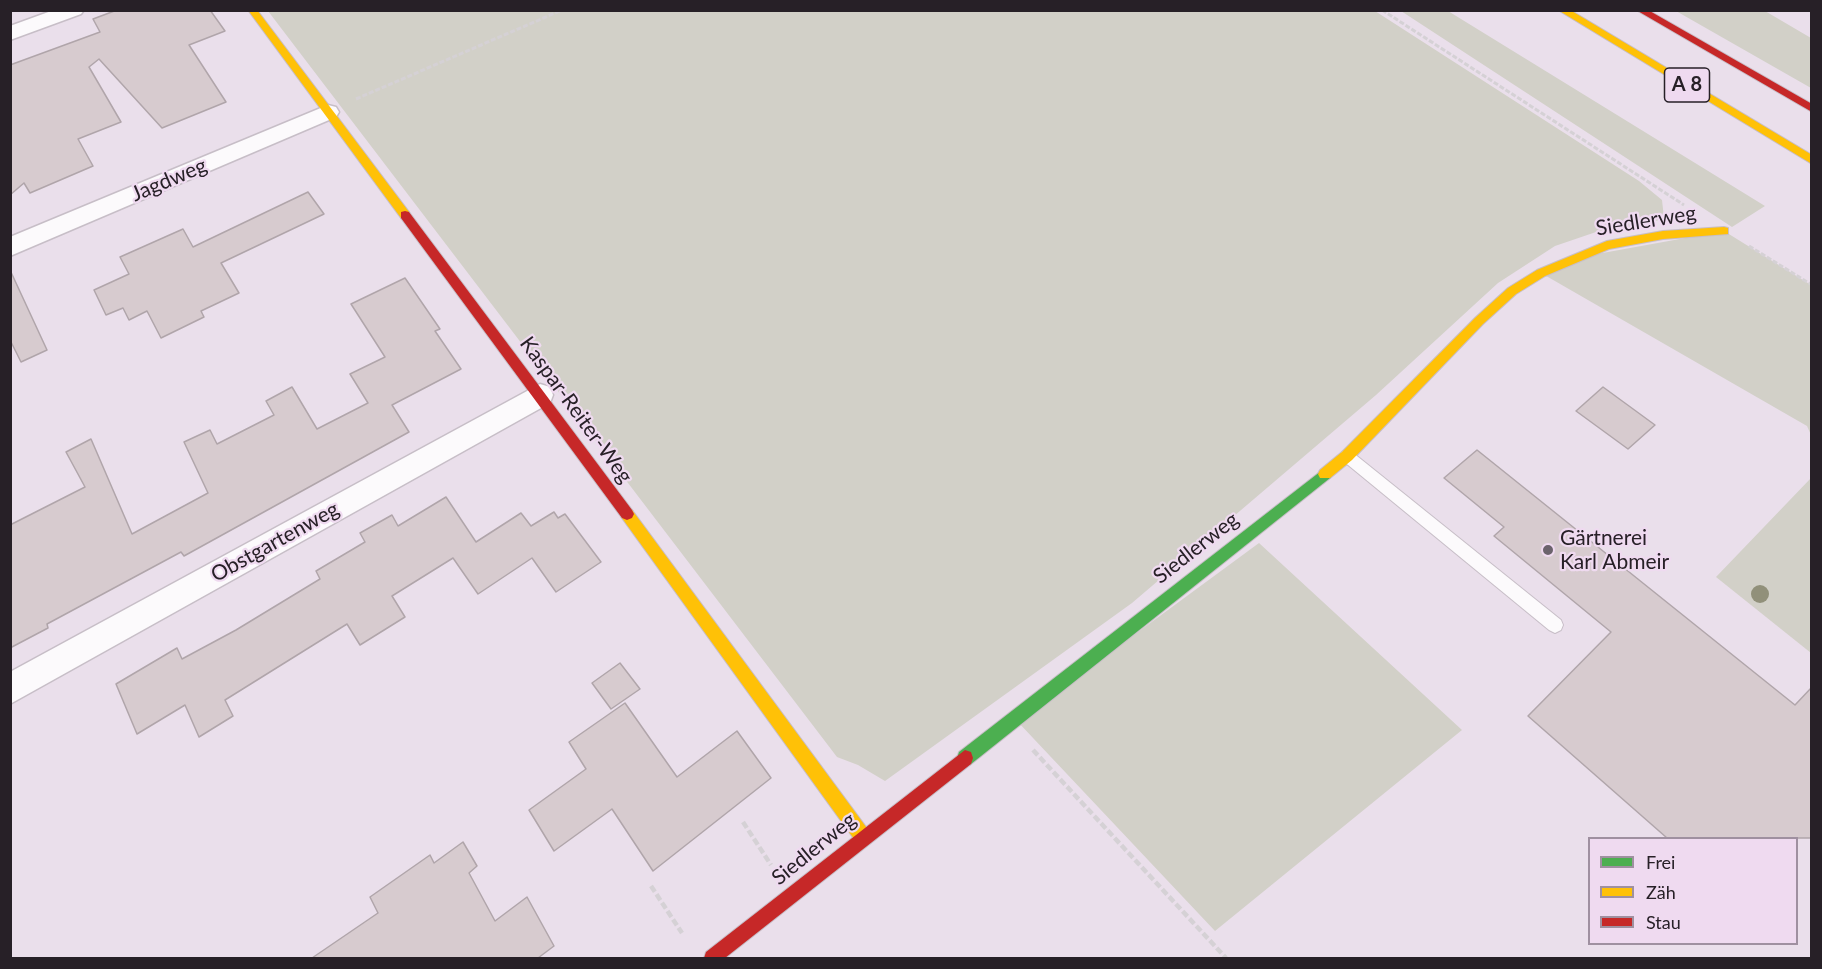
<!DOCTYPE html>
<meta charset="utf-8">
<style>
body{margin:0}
#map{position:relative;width:1822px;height:969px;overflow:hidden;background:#eadfeb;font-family:Lato,sans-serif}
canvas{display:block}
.frame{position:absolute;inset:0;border:12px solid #272027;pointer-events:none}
.legend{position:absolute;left:1588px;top:837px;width:210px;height:108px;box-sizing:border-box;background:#efdaf0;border:2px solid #9f90a0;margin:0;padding:8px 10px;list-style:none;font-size:18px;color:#272027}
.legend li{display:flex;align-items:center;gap:12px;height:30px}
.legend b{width:30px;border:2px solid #9f90a0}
</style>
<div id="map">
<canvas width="1822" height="969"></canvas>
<div class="frame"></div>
<ul class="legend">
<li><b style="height:8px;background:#4caf50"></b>Frei</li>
<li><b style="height:8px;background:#ffc107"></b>Zäh</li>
<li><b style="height:8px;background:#c62828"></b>Stau</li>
</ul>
</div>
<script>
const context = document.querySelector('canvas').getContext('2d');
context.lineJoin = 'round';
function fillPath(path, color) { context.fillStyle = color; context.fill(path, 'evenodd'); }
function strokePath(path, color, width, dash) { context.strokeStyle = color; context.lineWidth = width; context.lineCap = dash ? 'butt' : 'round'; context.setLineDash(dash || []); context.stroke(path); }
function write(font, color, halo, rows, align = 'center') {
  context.font = font + ' Lato,sans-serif'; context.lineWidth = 4.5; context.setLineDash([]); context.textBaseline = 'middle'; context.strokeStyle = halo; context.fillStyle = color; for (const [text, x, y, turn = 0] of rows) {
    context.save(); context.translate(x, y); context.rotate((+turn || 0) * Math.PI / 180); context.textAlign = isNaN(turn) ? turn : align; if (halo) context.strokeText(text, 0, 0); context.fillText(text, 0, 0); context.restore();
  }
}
fillPath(new Path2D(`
 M268,11H1375L1639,181L1662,200L1664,218L1643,226L1599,231L1555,246L1498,283L1376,395L1132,603L885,781L858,765L837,757Z
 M1401,11H1448L1765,206L1732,227Z
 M1676,11H1765L1811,38V88Z
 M1724,231L1811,285V435L1807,426L1541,273L1575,258Z
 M1811,478V653L1716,577Z
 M1259,543L1462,730L1215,931L1017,721Z`), '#d2d0c8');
const building = new Path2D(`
 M117,10H210L225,31L189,45L226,102L162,128L99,59L89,67L121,122L78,139L93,166L30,193L24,183L10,195V65L100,32L93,19Z
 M308,192L324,214L221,263L239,293L201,311L204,317L161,338L147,311L129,320L123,308L106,315L94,290L129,274L120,257L183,229L193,247Z
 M10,270L47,350L21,362L10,340Z
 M405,278L440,329L435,331L461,369L392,405L409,432L184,556L181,552L47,624L48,628L10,648V525L85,487L66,452L91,439L132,534L208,493L184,442L210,430L217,444L274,415L266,401L292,387L317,429L368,403L350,374L385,357L351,304Z
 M1603,387L1655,425L1628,449L1576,411Z
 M1477,450L1795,705L1812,687V838H1667L1528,716L1611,632L1494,536L1504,527L1444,478Z
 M446,497L476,542L521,513L531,526L554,512L558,518L565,514L601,562L556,592L532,558L478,594L453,558L392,596L405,617L360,645L347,624L225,700L233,716L199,737L185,705L137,734L116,684L177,648L182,659L236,630L320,579L316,571L365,542L360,533L392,515L398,526Z
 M620,663L640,689L611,709L592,683Z
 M625,703L677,777L737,731L771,778L653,871L612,809L554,851L529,810L586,769L569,742Z
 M463,842L477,866L469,873L495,921L527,897L554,946L538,958H312L378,913L370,897L430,855L434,863Z`);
fillPath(building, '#d7cbcf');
strokePath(building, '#b0a5aa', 1.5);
const lane = new Path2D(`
 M1347,450L1352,452L1561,620L1563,625L1561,630L1555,633L1549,630L1342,460L1340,456L1342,452Z`);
const street = new Path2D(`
 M54,10H84L81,14L10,40V26Z
 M328,105L336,107L339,112L336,117L10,256V237Z
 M540,384L550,387L553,395L550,403L10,704V672Z`);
const fast = new Path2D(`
 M1325,468L1330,470L1332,474L1330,478L971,764L965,766L959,764L957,758L959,752Z`);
const slow = new Path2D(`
 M248,10H257L409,212V218H401Z
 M1558,10H1570L1812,155V164Z
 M1724,227L1728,228V234L1663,239L1609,249L1545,276L1516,294L1483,324L1352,460L1330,478H1320L1318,474L1320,470L1342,452L1475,318L1508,288L1537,270L1607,241L1663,231Z
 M627,508L632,510L869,831L871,837L869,843L863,845L857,843L622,518L620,514L622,510Z`);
const jam = new Path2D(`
 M1636,10H1648L1812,104V112Z
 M405,211L409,212L632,510L634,514L632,518L627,520L622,518L401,218V212Z
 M965,750L971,752L973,758L971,764L725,958H704L706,952Z`);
strokePath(lane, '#c7bec7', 2);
strokePath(street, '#c7bec7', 3);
strokePath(fast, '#c7bec7', 2);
strokePath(slow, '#c7bec7', 2);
strokePath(jam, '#c7bec7', 2);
strokePath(new Path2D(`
 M1382,10L1684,205
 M356,99L562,10
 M1749,246L1812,285`), '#d5d1d5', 3, [5, 2]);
strokePath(new Path2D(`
 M1033,750L1226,958
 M743,822L771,865
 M651,886L682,933`), '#d5d1d5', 4.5, [7, 3]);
fillPath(lane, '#fcfafc');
fillPath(street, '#fcfafc');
fillPath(fast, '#4caf50');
fillPath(slow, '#ffc107');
fillPath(jam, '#c62828');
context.fillStyle = '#91907a';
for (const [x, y] of [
 [1760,594]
]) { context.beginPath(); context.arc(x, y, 9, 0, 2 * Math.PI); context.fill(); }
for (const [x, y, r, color] of [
 [1548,550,6,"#6b636c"]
]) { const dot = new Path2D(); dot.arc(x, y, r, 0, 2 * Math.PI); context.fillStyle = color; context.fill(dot); strokePath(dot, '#efdaf0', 2); }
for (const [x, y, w] of [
 [1687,85,45]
]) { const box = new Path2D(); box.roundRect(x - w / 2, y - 17, w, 34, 4.5); context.fillStyle = '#efdaf0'; context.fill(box); strokePath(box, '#272027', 1.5); }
write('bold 20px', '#272027', null, [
 ["A 8",1687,85]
]);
write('21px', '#272027', '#efdaf0', [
 ["Jagdweg",169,180,-23],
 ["Siedlerweg",1646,221,-9],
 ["Kaspar-Reiter-Weg",576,410,54],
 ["Obstgartenweg",275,542,-29],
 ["Siedlerweg",1196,548,-38],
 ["Siedlerweg",814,849,-39]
]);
write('21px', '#272027', '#efdaf0', [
 ["Gärtnerei",1560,538],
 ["Karl Abmeir",1560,562]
], 'left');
</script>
